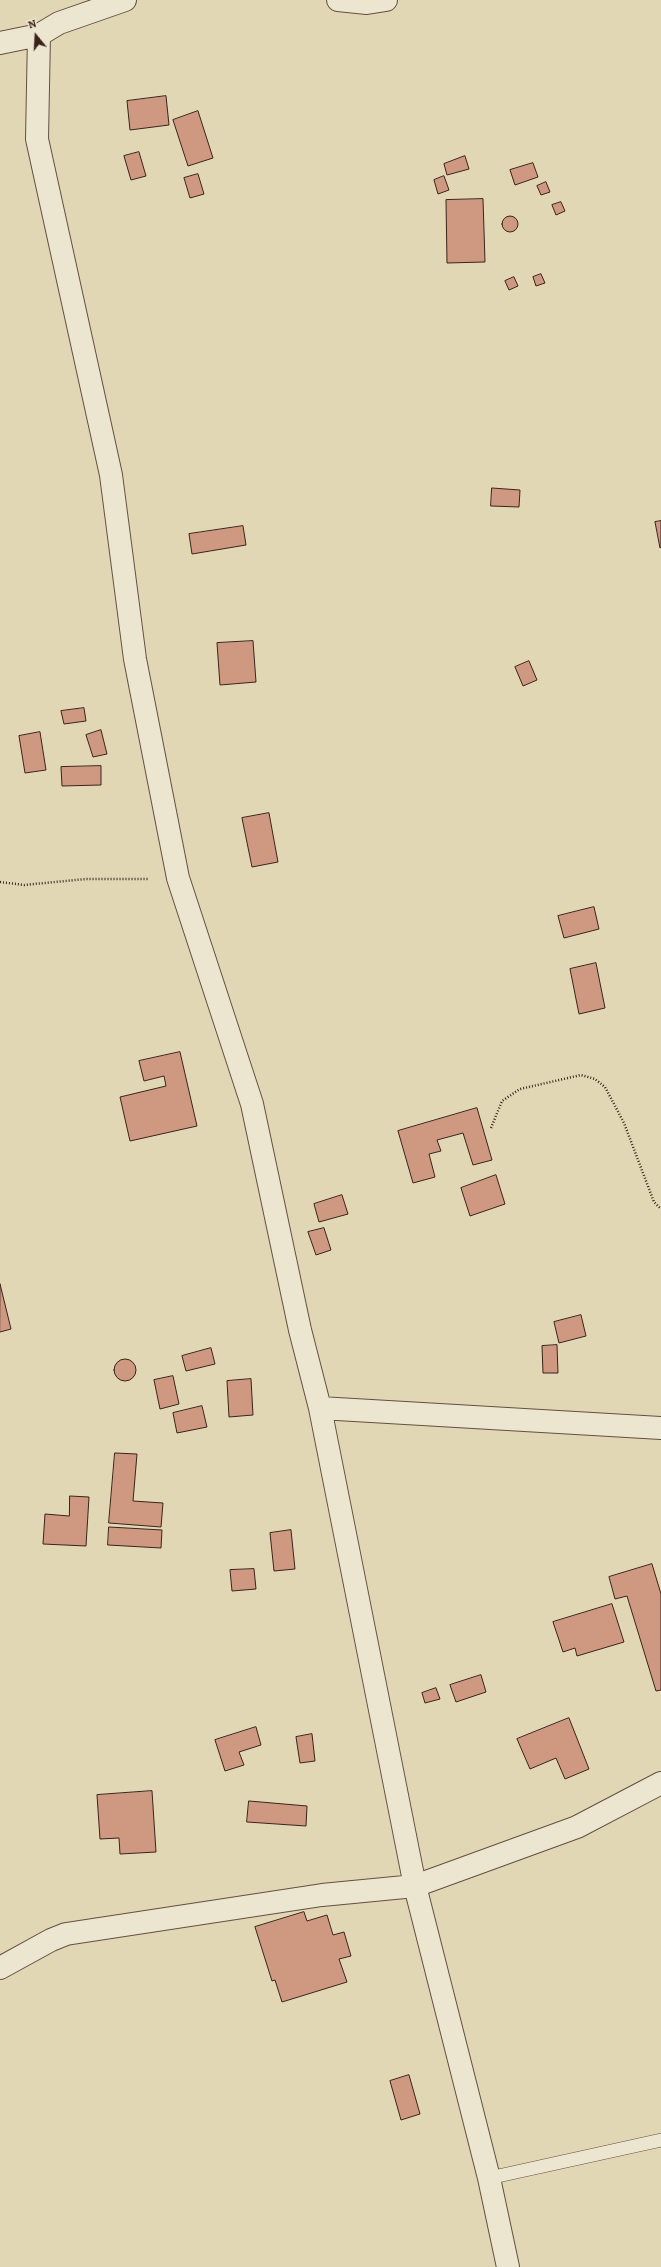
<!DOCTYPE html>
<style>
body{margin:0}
#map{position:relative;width:661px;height:2267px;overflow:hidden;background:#e1d7b5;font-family:Alegreya,serif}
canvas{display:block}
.north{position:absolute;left:16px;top:16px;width:40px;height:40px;-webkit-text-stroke:3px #ece5cf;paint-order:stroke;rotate:342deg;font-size:11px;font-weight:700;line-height:16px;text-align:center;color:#3b231b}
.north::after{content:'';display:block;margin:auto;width:14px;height:18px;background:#3b231b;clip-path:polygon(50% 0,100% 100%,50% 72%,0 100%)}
</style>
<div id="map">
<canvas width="661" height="2267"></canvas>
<div class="north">N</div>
</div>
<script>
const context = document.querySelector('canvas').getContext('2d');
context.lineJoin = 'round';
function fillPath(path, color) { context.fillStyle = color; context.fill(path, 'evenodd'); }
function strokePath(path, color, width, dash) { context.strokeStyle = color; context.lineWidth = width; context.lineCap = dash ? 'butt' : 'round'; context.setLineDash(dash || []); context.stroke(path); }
const building = new Path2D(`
 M166,96L169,125L130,130L127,101Z
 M198,111L213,158L188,166L173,120Z
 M139,152L146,176L131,180L124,156Z
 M465,156L469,169L447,175L444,164Z
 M533,163L538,177L515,185L510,170Z
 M198,174L204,194L190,198L184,178Z
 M444,176L449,190L438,194L434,180Z
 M546,182L550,192L541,195L537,186Z
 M483,199L485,262L447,263L446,200Z
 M561,202L565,211L556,215L552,205Z
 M502 224a8 8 0 1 1 16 0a8 8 0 1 1-16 0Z
 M541,274L545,283L536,286L533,277Z
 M514,277L518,286L509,290L505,281Z
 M492,488L520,490L519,507L491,506Z
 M661,521V547L660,548L655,522Z
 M243,526L246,545L192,554L189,534Z
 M253,641L256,682L220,685L217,643Z
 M529,661L537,680L523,686L515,667Z
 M84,708L86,721L64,724L61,711Z
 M101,730L107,754L93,757L86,735Z
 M40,732L46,770L25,773L19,736Z
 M101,766V785L62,786L61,767Z
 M269,813L278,862L252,867L242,818Z
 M594,907L599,929L564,938L558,916Z
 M596,963L605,1008L579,1014L570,969Z
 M180,1052L197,1126L130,1141L120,1097L166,1086L164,1076L144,1081L139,1061Z
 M477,1108L492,1160L473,1165L463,1133L437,1140L441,1151L429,1154L435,1177L413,1183L398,1131Z
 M496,1175L505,1204L470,1216L461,1188Z
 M342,1195L348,1214L319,1222L314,1204Z
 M324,1228L331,1250L316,1255L308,1232Z
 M0,1284L11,1329L0,1332Z
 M581,1315L586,1336L559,1343L554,1322Z
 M557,1345L558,1373H543L542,1346Z
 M211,1348L215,1364L186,1371L182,1356Z
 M114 1370a11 11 0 1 1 22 0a11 11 0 1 1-22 0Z
 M173,1376L179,1404L160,1409L154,1380Z
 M251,1379L253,1415L229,1417L227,1381Z
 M202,1406L207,1427L177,1433L173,1413Z
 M115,1453L137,1454L133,1501L163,1503L161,1527L109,1523Z
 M70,1496L89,1497L86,1546L43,1544L45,1514L69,1516Z
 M109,1527L162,1530L161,1548L108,1545Z
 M291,1530L295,1569L274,1571L270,1533Z
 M652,1564L661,1594V1690L656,1691L627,1596L615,1599L609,1577Z
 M254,1569L256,1589L232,1591L230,1570Z
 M612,1604L624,1642L577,1656L575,1648L563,1652L553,1622Z
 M481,1675L486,1692L456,1702L450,1685Z
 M436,1688L440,1699L425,1703L422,1693Z
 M569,1718L589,1769L565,1779L556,1758L530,1769L517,1739Z
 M256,1727L261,1745L239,1752L244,1765L225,1771L215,1740Z
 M312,1734L315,1761L300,1763L296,1737Z
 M152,1791L156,1852L120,1854L119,1838L100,1839L97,1795Z
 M249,1801L307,1806L306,1826L247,1822Z
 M304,1912L307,1921L327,1915L333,1935L344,1932L351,1956L339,1959L347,1982L282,2002L275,1980L272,1981L255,1927Z
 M409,2075L420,2114L401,2120L390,2081Z`);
fillPath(building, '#ce9881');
strokePath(building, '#3b231b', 1);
const service = new Path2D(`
 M489,2178L661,2140`);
const minor = new Path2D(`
 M338,0L367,3L386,0
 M39,35L37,139L111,475L135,659L178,878L252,1104L300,1330L320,1408L415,1886L489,2178L508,2267
 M0,43L39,35L59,23L125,0
 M320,1408L661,1428
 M0,1968L51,1940L66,1934L322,1895L415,1886L577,1827L661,1783`);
strokePath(service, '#645042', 14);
strokePath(minor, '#645042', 24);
strokePath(new Path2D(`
 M0,882L24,885L86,879H149
 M491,1128L502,1101L520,1089L581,1075L595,1079L605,1087L624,1123L654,1202L661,1209`), '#3b231b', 2.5, [1, 2]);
strokePath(service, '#ece5cf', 13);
strokePath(minor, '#ece5cf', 22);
</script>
